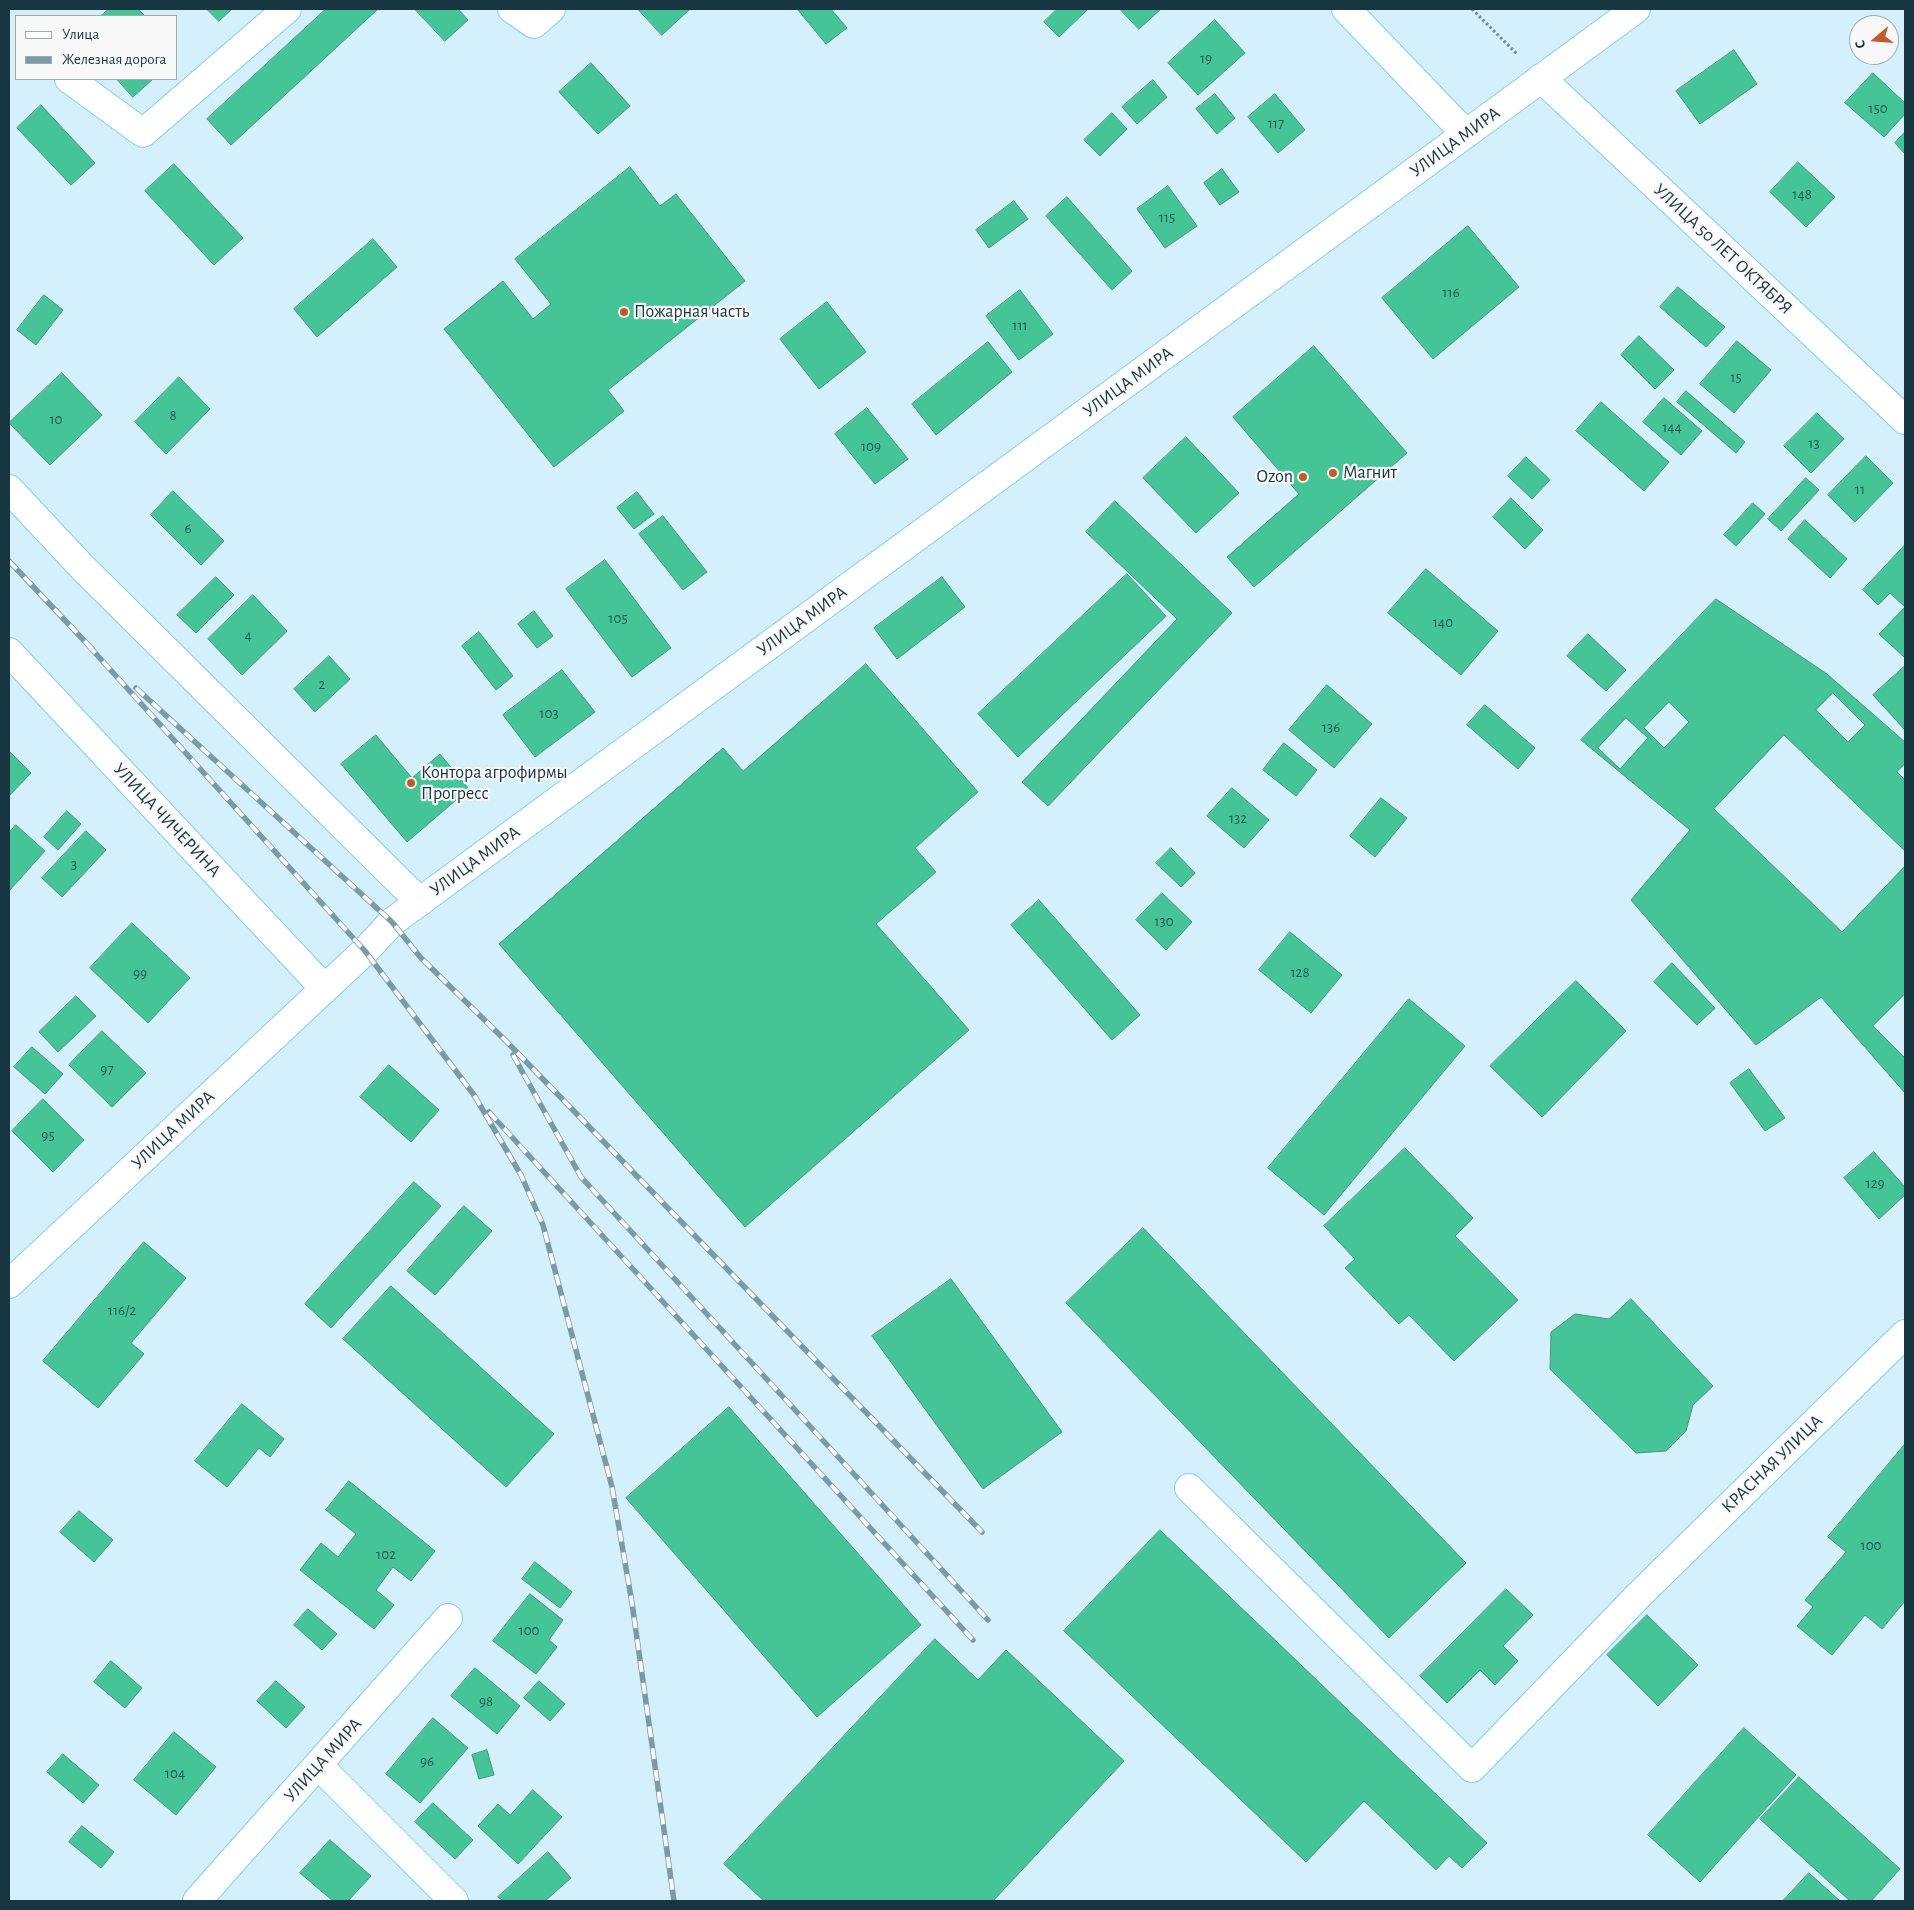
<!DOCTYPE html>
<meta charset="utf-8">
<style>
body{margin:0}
#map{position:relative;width:1914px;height:1910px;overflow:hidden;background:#d4f0fc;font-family:"Alegreya Sans",sans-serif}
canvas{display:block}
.frame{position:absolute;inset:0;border:10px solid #173641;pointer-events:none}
.legend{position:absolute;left:15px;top:15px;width:162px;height:65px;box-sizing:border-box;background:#f8f8f8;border:1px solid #9eaaaf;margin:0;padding:6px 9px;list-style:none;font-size:15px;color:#173641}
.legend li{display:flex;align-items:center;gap:10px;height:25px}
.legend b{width:25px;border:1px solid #9eaaaf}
.north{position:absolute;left:1849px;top:15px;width:50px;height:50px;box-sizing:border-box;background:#f8f8f8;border:1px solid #9eaaaf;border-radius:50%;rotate:252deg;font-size:14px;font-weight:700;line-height:20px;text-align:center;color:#173641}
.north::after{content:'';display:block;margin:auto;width:18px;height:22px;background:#c05c27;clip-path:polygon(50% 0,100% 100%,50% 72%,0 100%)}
</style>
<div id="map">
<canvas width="1914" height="1910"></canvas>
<div class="frame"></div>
<ul class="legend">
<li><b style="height:6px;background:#fff"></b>Улица</li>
<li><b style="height:6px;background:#7c9aa5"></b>Железная дорога</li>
</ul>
<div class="north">С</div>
</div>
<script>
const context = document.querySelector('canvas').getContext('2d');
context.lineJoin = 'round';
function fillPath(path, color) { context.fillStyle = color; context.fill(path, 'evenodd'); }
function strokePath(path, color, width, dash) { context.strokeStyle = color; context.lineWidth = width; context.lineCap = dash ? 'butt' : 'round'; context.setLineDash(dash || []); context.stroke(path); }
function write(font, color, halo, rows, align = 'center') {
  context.font = font + ' "Alegreya Sans",sans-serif'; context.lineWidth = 4.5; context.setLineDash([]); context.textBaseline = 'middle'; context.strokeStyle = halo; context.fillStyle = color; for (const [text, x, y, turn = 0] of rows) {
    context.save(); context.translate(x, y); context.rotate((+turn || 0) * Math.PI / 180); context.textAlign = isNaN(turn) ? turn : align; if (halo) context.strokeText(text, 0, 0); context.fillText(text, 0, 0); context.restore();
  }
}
const building = new Path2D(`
 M109,9H138L145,16H101Z
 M207,9H232L219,21Z
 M326,9H378L231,145L207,119Z
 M415,9H458L468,20L445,41Z
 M638,9H690L662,35Z
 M800,9H831L847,28L826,44L798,10Z
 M1057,9H1086L1087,10L1059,37L1044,22Z
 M1120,9H1161L1139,29Z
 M1215,20L1245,53L1198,95L1168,63Z
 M1734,50L1757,84L1700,124L1676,91Z
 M591,63L630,106L598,134L559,92Z
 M1873,73L1905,103V114L1884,137L1845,103Z
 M117,79H153L133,97Z
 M1153,80L1167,97L1137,124L1122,107Z
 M1215,94L1235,118L1217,134L1196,109Z
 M1275,94L1305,130L1278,153L1248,117Z
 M41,105L95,163L71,185L17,128Z
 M1112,113L1127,129L1100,156L1084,140Z
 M1905,132V154L1895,143Z
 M1798,162L1835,197L1806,227L1770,192Z
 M174,164L243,238L214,265L145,191Z
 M630,167L660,206L676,194L745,281L608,390L624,411L554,467L444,329L503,281L533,319L551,304L515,259Z
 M1222,169L1239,192L1220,205L1204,183Z
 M1168,186L1197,226L1165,248L1137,209Z
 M1067,197L1132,271L1112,290L1046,216Z
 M1014,201L1028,219L989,248L976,230Z
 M1468,226L1519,287L1433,359L1382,298Z
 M373,239L397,267L317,337L294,309Z
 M1678,287L1725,327L1706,347L1660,307Z
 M1020,290L1053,334L1019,360L986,316Z
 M44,295L63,310L36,345L17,330Z
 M827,302L866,352L819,389L780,339Z
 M1639,336L1674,370L1655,389L1621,355Z
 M1737,341L1771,370L1734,413L1700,384Z
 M988,342L1012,372L936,435L912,404Z
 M1314,346L1407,453L1254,587L1227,557L1299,494L1233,417Z
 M62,373L102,415L50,465L9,423Z
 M179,377L210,409L166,454L135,422Z
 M1686,391L1745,442L1736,453L1677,402Z
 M1664,398L1702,431L1681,455L1643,422Z
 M1601,402L1669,462L1644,491L1576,431Z
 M867,408L908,459L875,484L835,434Z
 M1817,413L1844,439L1811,473L1784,446Z
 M1186,437L1239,493L1196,533L1143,478Z
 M1866,456L1893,483L1855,522L1828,495Z
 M1526,457L1550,480L1532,499L1508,476Z
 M1806,478L1819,490L1781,531L1768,519Z
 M173,491L224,541L201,565L151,515Z
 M637,492L654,514L634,529L617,508Z
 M1511,498L1543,530L1525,549L1493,517Z
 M1115,501L1232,613L1048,806L1022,782L1177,619L1086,532Z
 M1753,503L1765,514L1736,546L1724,535Z
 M663,516L707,572L683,590L639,534Z
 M1805,520L1847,559L1830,578L1788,539Z
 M1905,545V655L1904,657L1879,634L1905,607L1890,593L1878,605L1863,590Z
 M605,560L671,648L632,677L566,589Z
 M1426,569L1498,631L1461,675L1388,613Z
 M1127,574L1166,616L1018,757L978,714Z
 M216,577L234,595L196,633L177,615Z
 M942,577L965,607L897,659L874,628Z
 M253,595L287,631L242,675L208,639Z
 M1716,599L1827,674L1905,742V1093L1821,997L1756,1045L1631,900L1690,830L1581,740Z
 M534,611L553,636L537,648L518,624Z
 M479,632L513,676L496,690L462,646Z
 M1588,634L1626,670L1606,691L1567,656Z
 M329,656L350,679L315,712L294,689Z
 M866,664L978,792L915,848L936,872L876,924L969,1030L745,1227L499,944L723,748L743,771Z
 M1905,666V730L1873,695Z
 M562,670L595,712L535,757L503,715Z
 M1327,685L1372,724L1334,768L1289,730Z
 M1833,693L1865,725L1848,742L1816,710Z
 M1669,702L1689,722L1664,748L1644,728Z
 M1485,705L1535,748L1518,769L1467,725Z
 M1626,718L1648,738L1620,769L1598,748Z
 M376,735L412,778L440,754L469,789L407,842L341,764Z
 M1784,735L1905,851V866L1842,932L1714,809Z
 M1284,743L1317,770L1296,796L1263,770Z
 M9,751L31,773L9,796Z
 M1905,764V780L1897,772Z
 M1232,788L1269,820L1244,848L1207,816Z
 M1381,798L1407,818L1375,857L1350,836Z
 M67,811L81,824L58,850L44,837Z
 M16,825L45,851L9,891V833Z
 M86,831L106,850L62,897L42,878Z
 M1171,848L1195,873L1181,887L1156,863Z
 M1162,893L1192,922L1166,950L1136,920Z
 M1039,900L1140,1015L1112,1040L1011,925Z
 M132,923L190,978L148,1023L90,968Z
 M1290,932L1342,975L1311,1013L1259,970Z
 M1672,963L1715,1008L1697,1025L1654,982Z
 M1576,981L1626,1031L1542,1117L1490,1066Z
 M1905,994V1058L1873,1026Z
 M76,996L96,1016L58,1052L39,1032Z
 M1409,999L1465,1046L1324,1215L1268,1168Z
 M102,1031L146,1073L112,1107L69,1065Z
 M32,1047L63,1074L45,1094L14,1067Z
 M389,1065L439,1110L411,1142L360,1097Z
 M1749,1069L1785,1118L1765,1131L1730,1083Z
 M43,1099L84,1140L53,1172L12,1131Z
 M1405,1148L1473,1218L1455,1236L1518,1300L1454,1361L1409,1315L1399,1324L1345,1268L1355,1259L1324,1226Z
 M1874,1152L1905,1187V1195L1879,1219L1844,1178Z
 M414,1182L441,1206L331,1328L305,1304Z
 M464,1206L492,1231L435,1295L407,1271Z
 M1143,1228L1466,1563L1389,1638L1066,1303Z
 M144,1242L186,1278L131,1343L144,1354L98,1408L43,1361Z
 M951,1279L1062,1432L983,1489L872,1336Z
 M391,1286L554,1434L506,1487L343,1339Z
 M1631,1299L1713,1386L1693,1405L1686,1431L1666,1451L1636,1453L1550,1369L1551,1332L1575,1314L1609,1319Z
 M242,1404L284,1439L270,1457L259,1448L227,1487L195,1461Z
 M729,1407L921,1625L817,1717L626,1498Z
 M1905,1444V1601L1882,1629L1865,1615L1832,1655L1797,1626L1813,1607L1805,1600L1846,1552L1828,1537Z
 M349,1481L435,1551L411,1581L393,1567L376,1590L394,1605L374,1629L300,1570L321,1543L338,1557L356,1534L326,1510Z
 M79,1511L113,1540L94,1562L60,1532Z
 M1160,1530L1487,1843L1462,1868L1449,1856L1436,1870L1364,1801L1306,1862L1064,1631Z
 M535,1562L572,1592L560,1608L522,1579Z
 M1506,1589L1533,1615L1503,1646L1518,1661L1495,1685L1480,1670L1447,1703L1420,1676Z
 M530,1594L563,1620L549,1640L557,1647L536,1674L493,1641Z
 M308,1609L337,1634L322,1650L294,1625Z
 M1647,1615L1698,1665L1658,1706L1607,1655Z
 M935,1639L978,1680L1006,1650L1124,1761L993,1901H764L724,1864Z
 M111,1661L142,1688L125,1708L94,1682Z
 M475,1668L520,1706L497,1734L451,1696Z
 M276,1681L305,1707L286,1728L257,1701Z
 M539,1681L565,1704L550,1721L524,1698Z
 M433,1718L468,1748L420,1803L386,1774Z
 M1744,1728L1796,1775L1700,1882L1648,1835Z
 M174,1732L216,1767L176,1815L134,1780Z
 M487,1750L494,1775L479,1779L472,1755Z
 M63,1754L99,1785L83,1803L47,1772Z
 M1799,1777L1900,1869L1871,1901H1850L1760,1819Z
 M533,1790L562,1817L518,1864L478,1826L498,1804L510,1815Z
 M433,1803L473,1840L455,1859L415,1822Z
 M82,1826L114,1852L101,1868L69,1842Z
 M330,1840L371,1876L348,1901H333L300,1873Z
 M548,1852L571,1878L545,1901H503L498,1897Z
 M1809,1873L1840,1901H1783Z`);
fillPath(building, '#45c597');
strokePath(building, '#4c9276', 1);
const minor = new Path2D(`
 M512,9L534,24L551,9
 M1346,9L1466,134
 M1541,78L1905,420
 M69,79L143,133L287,9
 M9,489L83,568L420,902
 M9,652L324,988
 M9,1284L365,951L392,922L1636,9
 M1189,1488L1472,1768L1639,1595L1905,1334
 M318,1765L454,1901
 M197,1901L448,1618`);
strokePath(minor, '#85ceeb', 30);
strokePath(new Path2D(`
 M1472,9L1517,54`), '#6d8a96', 3, [2.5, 2.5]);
strokePath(minor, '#fff', 28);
const rail = new Path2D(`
 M9,561L93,650
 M88,645L365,951L474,1095L521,1175L543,1225L612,1487L632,1603L674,1901
 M136,688L392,922L421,958L506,1041L982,1532
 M513,1055L581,1177L988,1620
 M489,1112L973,1640`);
strokePath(rail, '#7c9aa5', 5.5);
strokePath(rail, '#f8f8f8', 4, [11]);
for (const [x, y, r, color] of [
 [624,312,5,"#c05c27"],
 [1333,473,5,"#c05c27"],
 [1303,477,5,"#c05c27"],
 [411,783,5,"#c05c27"]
]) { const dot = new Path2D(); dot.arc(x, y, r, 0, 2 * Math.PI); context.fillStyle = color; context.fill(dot); strokePath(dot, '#f8f8f8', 2); }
write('15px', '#225a56', null, [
 ["19",1206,58],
 ["150",1878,108],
 ["117",1276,123],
 ["148",1802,194],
 ["115",1167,217],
 ["116",1451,292],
 ["111",1020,325],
 ["15",1736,377],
 ["8",173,415],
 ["10",56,419],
 ["144",1672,427],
 ["13",1814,443],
 ["109",871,446],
 ["11",1860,489],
 ["6",188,528],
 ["105",618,618],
 ["140",1443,622],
 ["4",248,635],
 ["2",322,684],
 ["103",549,713],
 ["136",1331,727],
 ["132",1238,818],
 ["3",74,864],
 ["130",1164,921],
 ["128",1300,972],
 ["99",140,973],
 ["97",107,1069],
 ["95",48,1135],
 ["129",1875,1183],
 ["116/2",122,1310],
 ["100",1871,1545],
 ["102",386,1554],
 ["100",529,1630],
 ["98",486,1701],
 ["96",427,1761],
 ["104",175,1773]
]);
write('18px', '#173641', '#f8f8f8', [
 ["УЛИЦА МИРА",1455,142,-36],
 ["УЛИЦА 50 ЛЕТ ОКТЯБРЯ",1723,249,43],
 ["УЛИЦА МИРА",1128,382,-36],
 ["УЛИЦА МИРА",802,621,-36],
 ["УЛИЦА ЧИЧЕРИНА",167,820,47],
 ["УЛИЦА МИРА",475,861,-36],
 ["УЛИЦА МИРА",173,1130,-43],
 ["КРАСНАЯ УЛИЦА",1772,1464,-44],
 ["УЛИЦА МИРА",323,1760,-48]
]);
write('18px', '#173641', '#f8f8f8', [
 ["Пожарная часть",634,312],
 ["Магнит",1343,473],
 ["Ozon",1293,477,"right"],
 ["Контора агрофирмы",421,773],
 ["Прогресс",421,794]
], 'left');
</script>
